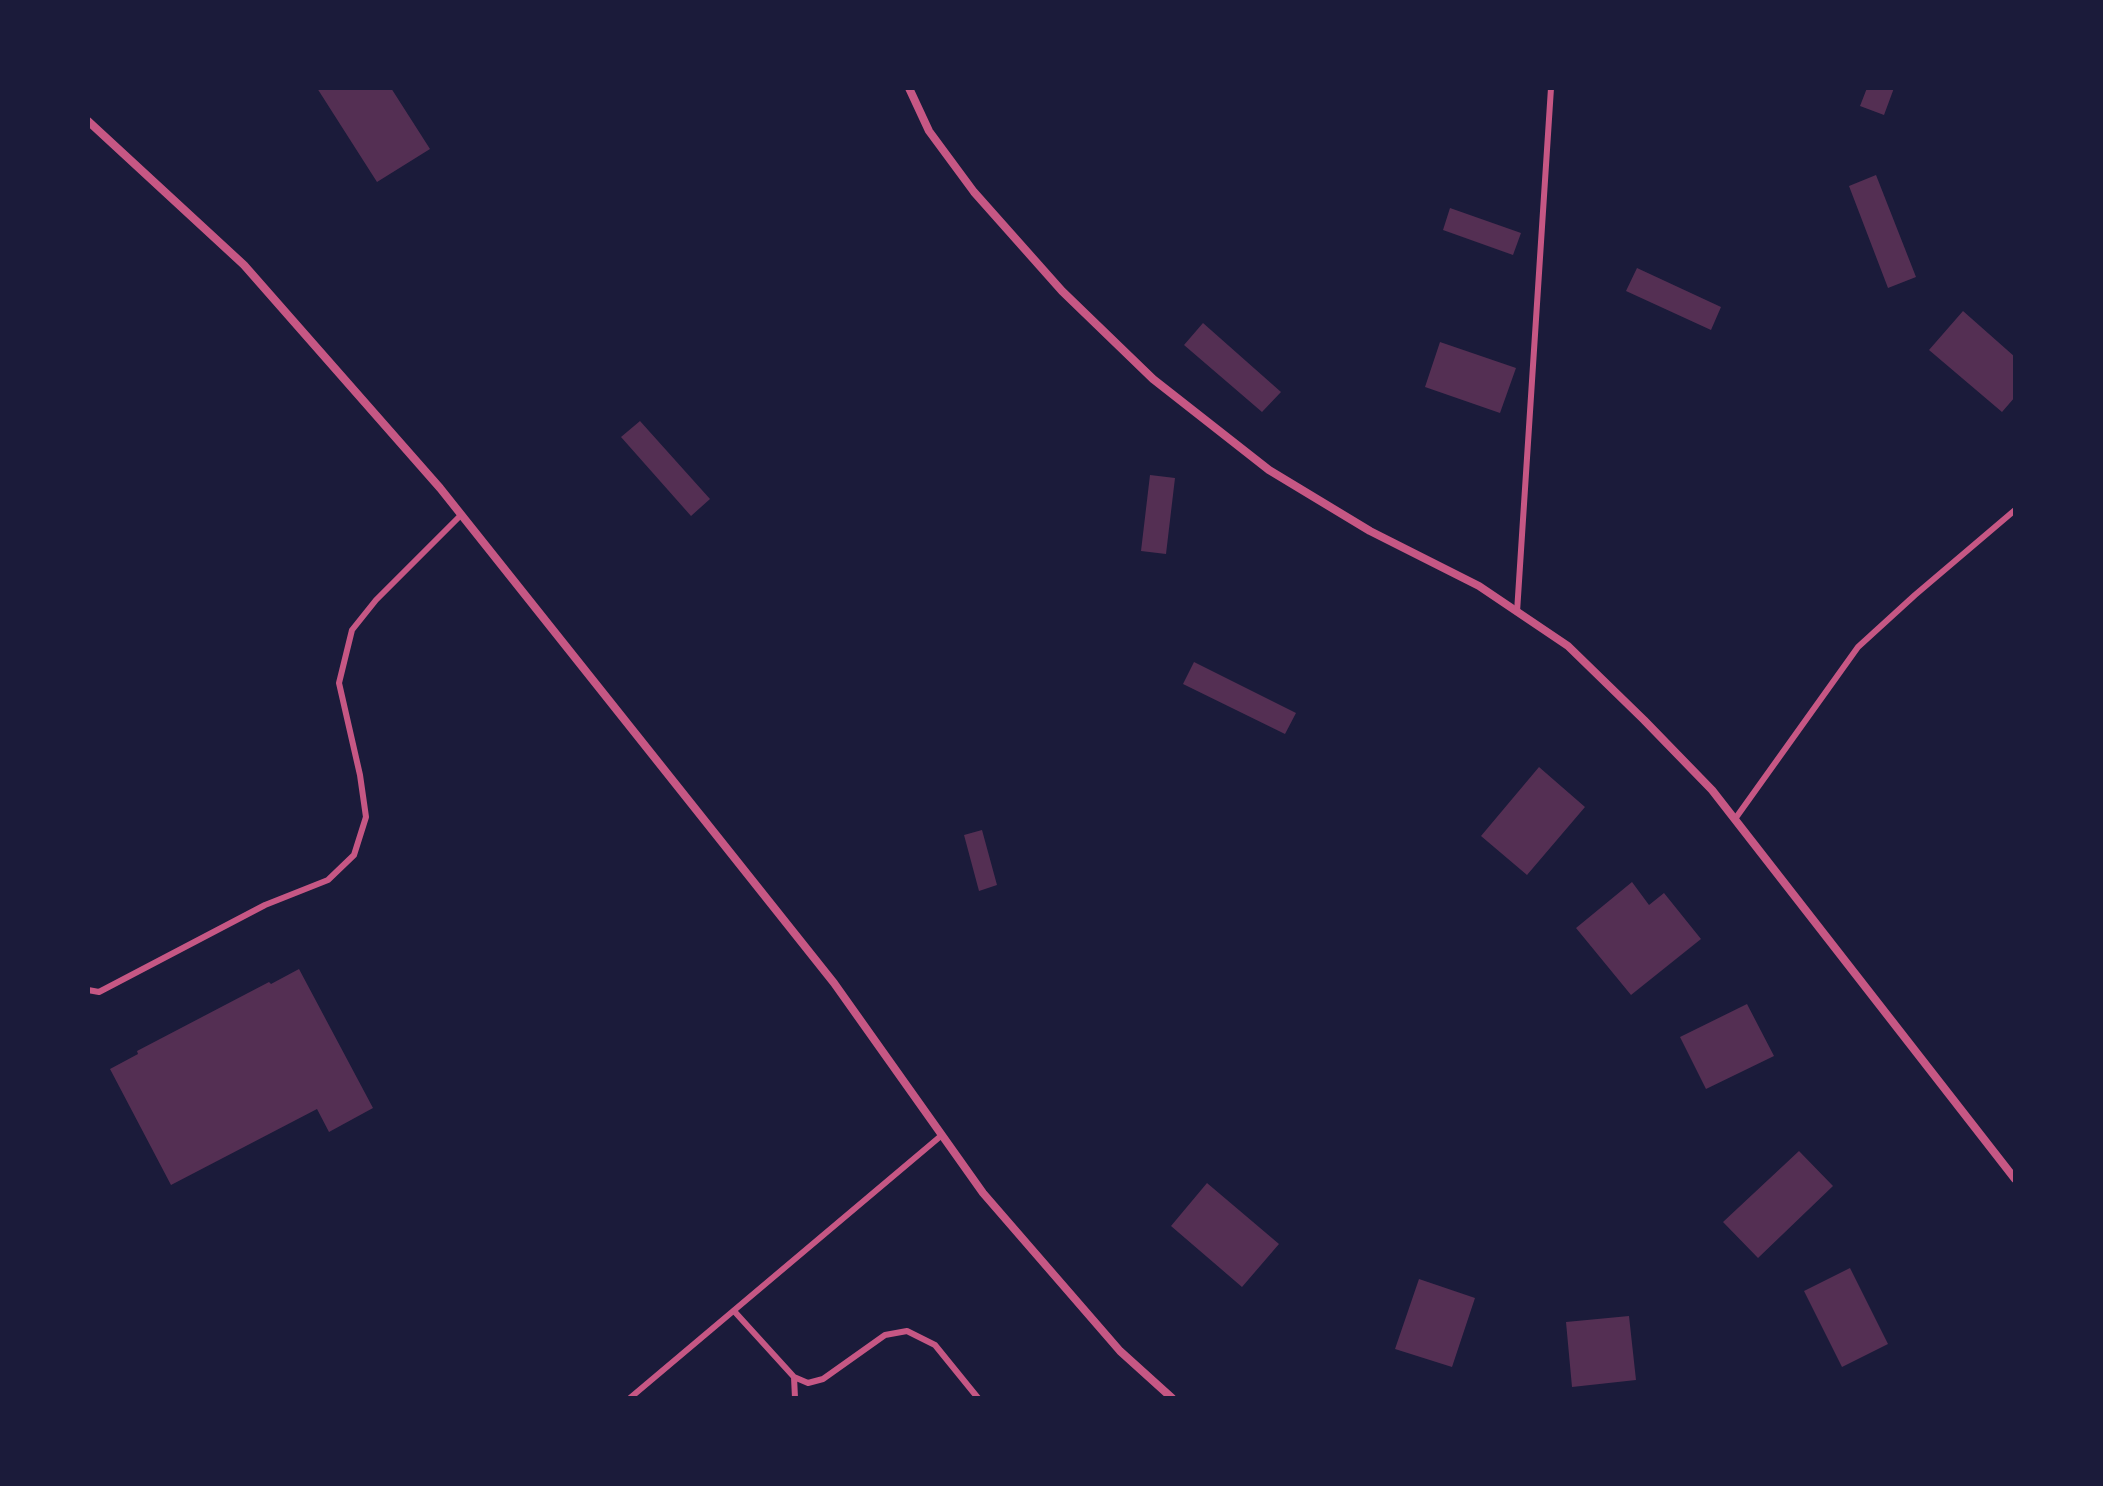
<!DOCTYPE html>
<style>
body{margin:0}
#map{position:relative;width:2103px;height:1486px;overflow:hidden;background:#1b1b3a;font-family:Karla,sans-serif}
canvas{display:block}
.frame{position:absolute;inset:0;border:90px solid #1b1b3a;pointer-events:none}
</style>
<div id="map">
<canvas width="2103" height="1486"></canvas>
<div class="frame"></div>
</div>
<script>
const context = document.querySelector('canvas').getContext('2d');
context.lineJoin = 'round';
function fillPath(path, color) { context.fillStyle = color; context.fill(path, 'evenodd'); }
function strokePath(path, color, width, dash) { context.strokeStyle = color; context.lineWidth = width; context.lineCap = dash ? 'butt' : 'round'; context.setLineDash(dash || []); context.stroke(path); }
fillPath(new Path2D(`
 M317,88H391L430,149L377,182Z
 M1867,88H1894L1884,115L1860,106Z
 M1876,175L1916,277L1888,288L1849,186Z
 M1450,208L1521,233L1513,255L1443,230Z
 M1637,268L1721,307L1711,330L1626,291Z
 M1963,311L2015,357V397L2002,412L1929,350Z
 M1203,323L1281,392L1262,412L1184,345Z
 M1440,342L1516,368L1500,413L1425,387Z
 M640,421L710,499L691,516L621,437Z
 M1150,475L1175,478L1166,554L1141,551Z
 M1194,662L1296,713L1285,734L1183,684Z
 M1539,767L1585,807L1527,875L1481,836Z
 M982,830L997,885L979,891L964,835Z
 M1632,882L1649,905L1664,893L1701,939L1631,995L1576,928Z
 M299,969L373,1108L329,1132L317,1109L171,1185L110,1069L138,1054L137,1051L269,982L271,984Z
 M1747,1004L1774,1056L1706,1089L1680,1037Z
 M1799,1151L1833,1186L1758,1258L1723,1222Z
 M1207,1183L1279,1244L1242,1287L1171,1226Z
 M1850,1268L1888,1344L1842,1367L1804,1291Z
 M1419,1279L1475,1298L1452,1367L1395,1349Z
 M1629,1316L1636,1380L1572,1387L1566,1322Z`), '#542f53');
strokePath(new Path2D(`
 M1517,612L1551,88
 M1735,819L1858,647L1915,595L2015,510
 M88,990L99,992L265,905L328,880L354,855L366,817L360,775L339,683L352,630L376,600L461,515
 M734,1311L794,1377L808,1383L823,1379L885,1335L907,1331L935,1345L978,1398
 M794,1377L795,1398
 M630,1398L942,1135`), '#c65784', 6);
strokePath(new Path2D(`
 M909,88L929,131L974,192L1062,291L1153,379L1269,470L1370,531L1479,586L1568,646L1644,720L1712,790L2015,1179
 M88,121L244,265L440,488L834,983L983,1193L1120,1351L1172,1398`), '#c65784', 8);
</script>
